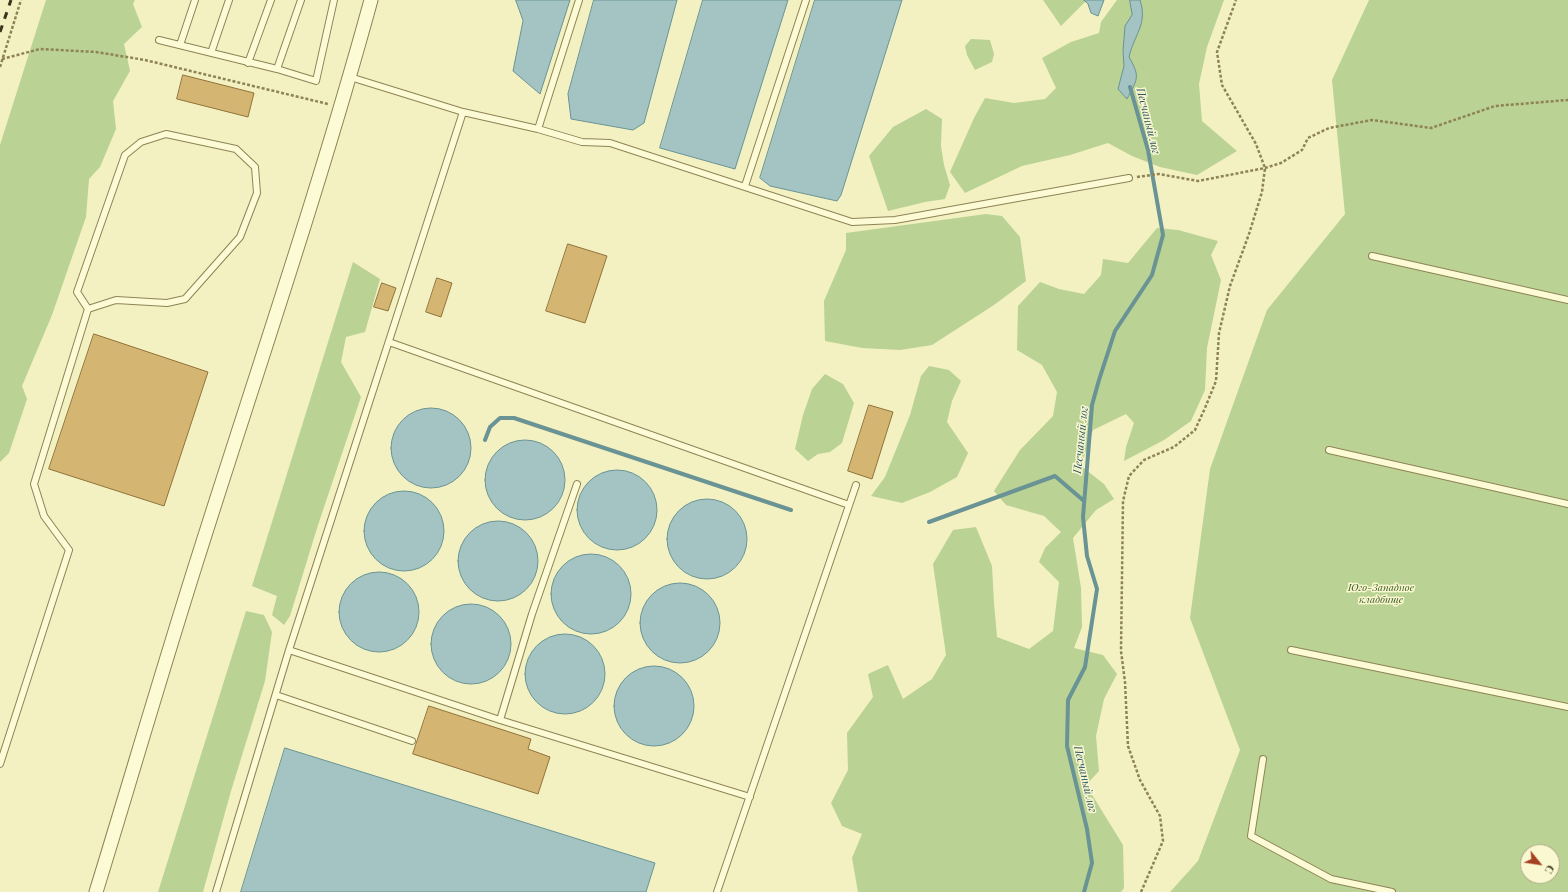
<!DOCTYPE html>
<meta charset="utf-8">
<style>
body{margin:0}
#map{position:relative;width:1568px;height:892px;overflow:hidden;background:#f3f1c1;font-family:"Playfair Display",serif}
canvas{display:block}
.north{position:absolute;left:1520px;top:844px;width:40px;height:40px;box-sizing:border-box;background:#f9f8d1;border:1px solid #adaa89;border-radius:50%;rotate:120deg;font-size:11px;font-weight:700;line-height:16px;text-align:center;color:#3c341c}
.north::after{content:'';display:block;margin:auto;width:14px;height:18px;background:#a44120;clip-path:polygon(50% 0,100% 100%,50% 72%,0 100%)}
</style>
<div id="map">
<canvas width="1568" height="892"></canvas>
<div class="north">С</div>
</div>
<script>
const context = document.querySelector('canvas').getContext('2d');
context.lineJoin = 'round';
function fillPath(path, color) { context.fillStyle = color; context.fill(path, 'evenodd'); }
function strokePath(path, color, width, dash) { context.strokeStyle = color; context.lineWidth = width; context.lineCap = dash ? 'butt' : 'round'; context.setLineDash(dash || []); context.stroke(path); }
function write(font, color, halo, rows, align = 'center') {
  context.font = font + ' "Playfair Display",serif'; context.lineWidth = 3; context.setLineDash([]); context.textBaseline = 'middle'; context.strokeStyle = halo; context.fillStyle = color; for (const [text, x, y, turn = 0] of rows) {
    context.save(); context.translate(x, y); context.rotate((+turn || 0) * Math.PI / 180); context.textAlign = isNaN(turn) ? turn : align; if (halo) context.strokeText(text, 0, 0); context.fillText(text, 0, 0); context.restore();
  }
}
fillPath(new Path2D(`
 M46,0H135L133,4L142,27L124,44L130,71L113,101L116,129L100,167L89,179L86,217L52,315L22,386L27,399L9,453L0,462V145Z
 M1043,0H1087L1061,26Z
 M1117,0H1224L1207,47L1199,84L1202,121L1237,151L1197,175L1160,167L1132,156L1108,143L1070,155L1022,166L965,193L950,172L974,118L985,98L1014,103L1045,99L1056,88L1042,58L1071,42L1099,33L1101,22Z
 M1369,0H1568V892H1170L1198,861L1240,750L1190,618L1210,469L1267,310L1345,214L1332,80ZM1528,852H1552V876H1528Z
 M971,39L990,40L994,54L992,62L975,70L967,55L965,46Z
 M926,109L942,119L941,146L944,165L950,185L945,199L925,202L888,211L869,156L893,127Z
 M986,214L1002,216L1020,237L1026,281L994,305L932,345L900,350L862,348L825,341L824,301L846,250V233Z
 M1157,228L1178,230L1218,241L1211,255L1221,280L1207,348L1205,390L1191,421L1164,440L1124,461L1126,447L1134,423L1126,414L1093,430L1081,466L1104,484L1114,499L1096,510L1073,538L1081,588L1082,627L1074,648L1103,655L1117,674L1104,699L1096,736L1099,771L1086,785L1123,845L1124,888L1121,892H858L852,858L862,834L842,826L831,803L848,770L847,733L873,697L868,674L888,665L903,699L932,679L946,655L933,564L953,530L976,527L992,566L994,603L997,637L1029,649L1053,631L1059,582L1039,562L1045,548L1061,532L1044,516L1006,505L994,491L1020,450L1053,416L1057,392L1042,365L1017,350L1018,306L1040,282L1059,289L1084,294L1101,275L1103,259L1128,263Z
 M353,262L380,279L365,332L346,337L341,362L361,397L318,525L290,616L284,625L272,615L277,596L252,586Z
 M929,366L949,370L961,381L952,401L947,422L968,453L957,477L930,492L902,503L871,496L885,477L910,415L921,376Z
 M825,374L843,384L854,403L842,443L830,452L818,454L808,461L795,449L803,415L812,389Z
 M246,611L264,615L272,632L265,681L231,791L203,892H158Z`), '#bad293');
const water = new Path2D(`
 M516,0H570L540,94L513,71L523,21Z
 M594,0H677L644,123L633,130L571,119L568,94Z
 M703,0H788L735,169L660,148Z
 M815,0H902L841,195L837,201L770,186L760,178Z
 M1084,0H1104L1098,16L1091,13L1088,4Z
 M1130,0H1140C1148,24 1134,35 1129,57C1141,78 1137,79 1127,99L1118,89L1124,66L1123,51L1125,26L1132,15Z
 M391 448a40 40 0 1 1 80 0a40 40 0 1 1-80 0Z
 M485 480a40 40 0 1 1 80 0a40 40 0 1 1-80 0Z
 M577 510a40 40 0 1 1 80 0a40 40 0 1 1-80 0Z
 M364 531a40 40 0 1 1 80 0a40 40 0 1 1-80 0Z
 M667 539a40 40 0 1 1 80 0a40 40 0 1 1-80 0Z
 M458 561a40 40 0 1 1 80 0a40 40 0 1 1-80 0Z
 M551 594a40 40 0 1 1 80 0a40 40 0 1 1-80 0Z
 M339 612a40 40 0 1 1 80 0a40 40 0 1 1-80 0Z
 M640 623a40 40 0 1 1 80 0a40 40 0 1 1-80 0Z
 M431 644a40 40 0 1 1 80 0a40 40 0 1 1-80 0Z
 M525 674a40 40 0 1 1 80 0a40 40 0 1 1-80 0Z
 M614 706a40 40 0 1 1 80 0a40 40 0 1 1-80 0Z
 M285,748L655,863L646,892H241Z`);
fillPath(water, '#a4c4c3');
strokePath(water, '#699394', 1);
strokePath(new Path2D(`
 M485,440L490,427L500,418H514L791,510
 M929,522L1055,476L1084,501
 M1084,892L1092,863L1087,829L1067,746L1068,700L1085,667L1097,589L1087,556L1083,517L1092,405L1099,380L1115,331L1152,275L1163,235L1148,150L1130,87`), '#699394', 4);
const building = new Path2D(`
 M183,75L254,93L248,117L177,99Z
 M568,244L607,256L585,323L546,311Z
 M437,278L452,283L441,317L426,312Z
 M382,283L396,288L388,311L374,307Z
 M94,334L208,372L164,506L49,469Z
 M869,405L893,412L872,479L848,471Z
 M429,706L531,739L528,749L550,757L538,794L413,754Z`);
fillPath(building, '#d5b572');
strokePath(building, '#907239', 1);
const lane = new Path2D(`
 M159,40L277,69L316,81L334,0
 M180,45L195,0
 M211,53L229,0
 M248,63L271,0
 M277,69L301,0
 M350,77L463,112L538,129L582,142L610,143L852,222L895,220L1129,178
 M538,129L579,0
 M745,186L806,0
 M1372,256L1568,300
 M389,342L849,505
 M1329,450L1568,504
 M289,650L500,720L750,797
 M1291,650L1568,707
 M276,695L412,741
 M500,720L532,614L577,484
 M1263,759L1251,836L1331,879L1392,892
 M0,764L69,550L44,516L34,484L88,309L77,292L125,155L141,142L166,134L236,149L255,167L257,193L240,237L185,299L167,303L116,300L88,309
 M216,892L289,650L463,112
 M717,892L856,485`);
const street = new Path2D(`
 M96,892C131,778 164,664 200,551C258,368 320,186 371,0`);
strokePath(lane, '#8e8356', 8);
strokePath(street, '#8e8356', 15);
strokePath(new Path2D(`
 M2,59L40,49L96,52L145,60L328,104
 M0,67L21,0
 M1137,177L1159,174L1198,181L1265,168L1281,163L1302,150L1308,138L1329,128L1372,120L1431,128L1495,106L1568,100
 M1141,892L1163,841L1160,816L1140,780L1128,746L1125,682L1121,651L1123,501L1129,476L1144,460L1174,447L1195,430L1205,408L1216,381L1219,333L1230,286L1249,234L1262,192L1265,168L1256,144L1222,85L1217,52L1236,0`), '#8e8356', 2.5, [3, 2]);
strokePath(lane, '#fcfbd5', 6);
strokePath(street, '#fcfbd5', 13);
strokePath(new Path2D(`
 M0,32L11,0`), '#3c341c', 3, [7, 7]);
write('italic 10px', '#3d5b20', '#f9f8d1', [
 ["Юго-Западное",1381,588],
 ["кладбище",1381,600]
]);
write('italic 11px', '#2a535d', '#f9f8d1', [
 ["Песчаный лог",1148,121,76],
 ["Песчаный лог",1081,440,-84],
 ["Песчаный лог",1085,779,77]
]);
</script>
